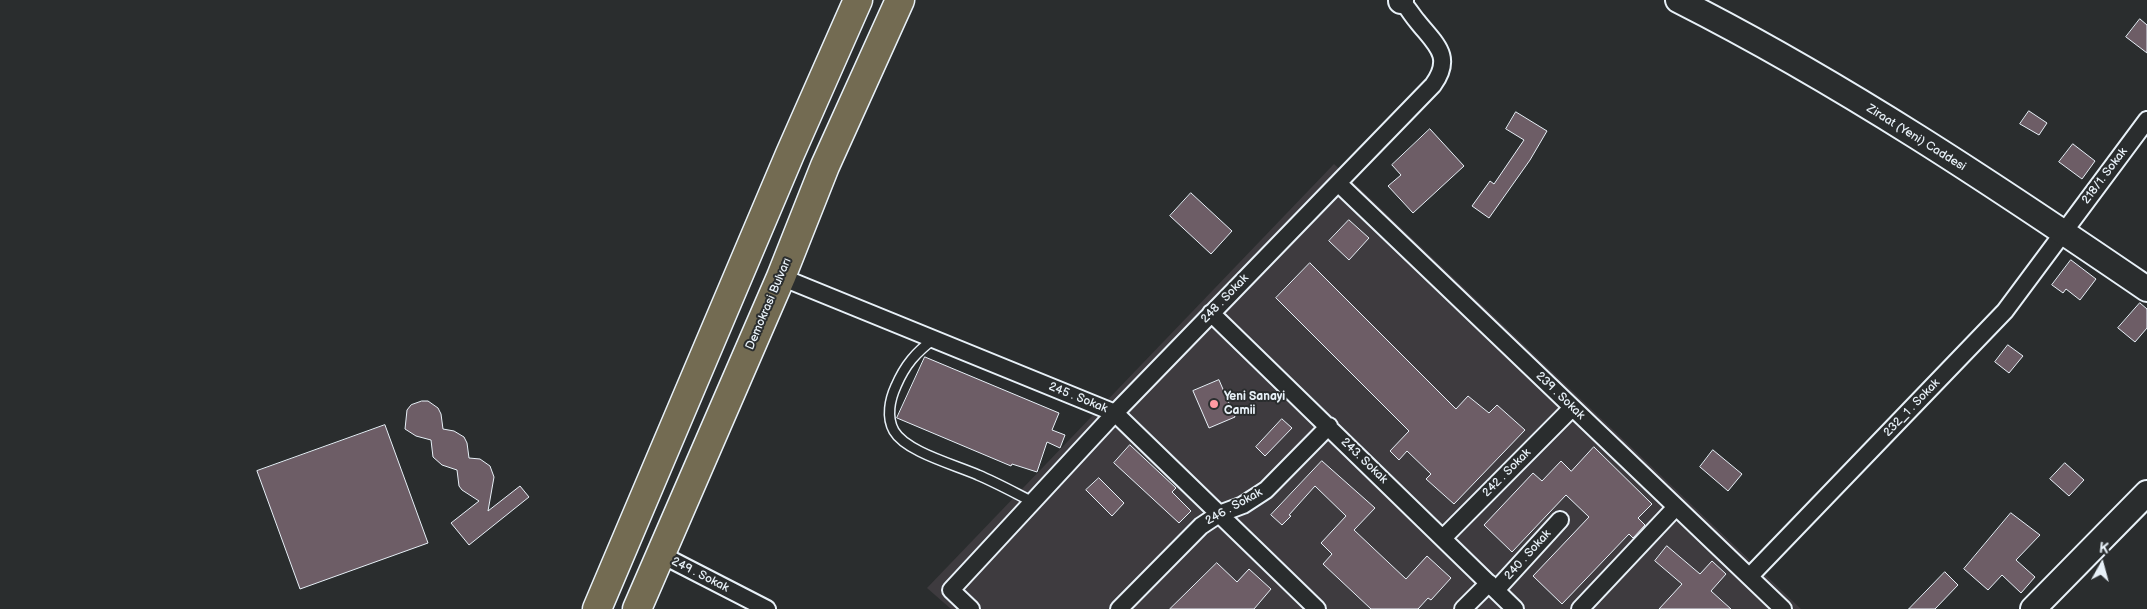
<!DOCTYPE html>
<meta charset="utf-8">
<style>
body{margin:0}
#map{position:relative;width:2147px;height:609px;overflow:hidden;background:#2a2d2e;font-family:"Balsamiq Sans",sans-serif}
canvas{display:block}
.north{position:absolute;left:2077px;top:539px;width:50px;height:50px;-webkit-text-stroke:4px #2a2d2e;paint-order:stroke;rotate:7deg;font-size:14px;font-weight:700;line-height:20px;text-align:center;color:#e8f1f8}
.north::after{content:'';display:block;margin:auto;width:18px;height:22px;background:#e8f1f8;clip-path:polygon(50% 0,100% 100%,50% 72%,0 100%)}
</style>
<div id="map">
<canvas width="2147" height="609"></canvas>
<div class="north">K</div>
</div>
<script>
const context = document.querySelector('canvas').getContext('2d');
context.lineJoin = 'round';
function fillPath(path, color) { context.fillStyle = color; context.fill(path, 'evenodd'); }
function strokePath(path, color, width, dash) { context.strokeStyle = color; context.lineWidth = width; context.lineCap = dash ? 'butt' : 'round'; context.setLineDash(dash || []); context.stroke(path); }
function write(font, color, halo, rows, align = 'center') {
  context.font = font + ' "Balsamiq Sans",sans-serif'; context.lineWidth = 4; context.setLineDash([]); context.textBaseline = 'middle'; context.strokeStyle = halo; context.fillStyle = color; for (const [text, x, y, turn = 0] of rows) {
    context.save(); context.translate(x, y); context.rotate((+turn || 0) * Math.PI / 180); context.textAlign = isNaN(turn) ? turn : align; if (halo) context.strokeText(text, 0, 0); context.fillText(text, 0, 0); context.restore();
  }
}
fillPath(new Path2D(`
 M1334,164L1801,609H951L927,588Z`), '#3e3b3f');
const building = new Path2D(`
 M2140,19L2147,25V53L2126,37Z
 M2029,111L2047,123L2039,135L2020,124Z
 M1516,112L1547,131L1530,160L1489,218L1472,206L1490,181L1494,184L1524,140L1506,129Z
 M1430,129L1464,166L1413,213L1388,186L1401,175L1392,165Z
 M2073,144L2095,161L2082,179L2059,162Z
 M1191,193L1232,231L1211,254L1170,216Z
 M1349,220L1369,238L1349,260L1329,241Z
 M2071,260L2096,279L2080,300L2066,289L2063,293L2052,285Z
 M1310,263L1456,409L1468,396L1489,413L1497,405L1525,430L1454,504L1426,479L1431,474L1407,451L1399,460L1390,451L1409,431L1276,298Z
 M2140,303L2147,309V328L2135,342L2118,328Z
 M2008,345L2023,356L2009,373L1995,362Z
 M925,357L1059,413L1052,430L1065,435L1060,448L1047,442L1037,472L1012,464L1011,466L897,418Z
 M1219,380L1235,417L1209,428L1193,391Z
 M422,401H428L438,408L441,414L443,429L454,431L464,437L467,443L469,458L480,459L490,466L494,477L488,511L520,486L529,497L469,545L451,523L479,501L462,490L459,486L457,470L442,465L433,457L431,440L416,436L405,429L407,410L411,405Z
 M1282,419L1292,428L1265,456L1256,447Z
 M385,425L428,543L300,589L257,471Z
 M1130,445L1176,488L1172,492L1191,511L1179,523L1114,463Z
 M1594,447L1652,504L1638,518L1645,525L1633,538L1629,534L1562,604L1533,576L1589,517L1566,495L1512,552L1484,525L1533,473L1542,481L1561,461L1571,471Z
 M1713,450L1742,474L1728,491L1700,467Z
 M1322,461L1375,508L1354,530L1406,579L1427,556L1451,578L1431,600L1428,598L1418,609H1371L1323,564L1332,554L1321,543L1346,516L1315,486L1289,515L1291,516L1282,525L1271,515Z
 M2065,463L2084,480L2069,496L2050,479Z
 M1099,478L1124,503L1112,516L1086,490Z
 M2011,513L2040,535L2016,560L2035,577L2021,593L2002,575L1988,590L1964,569Z
 M1667,546L1700,574L1712,561L1726,574L1711,591L1731,609H1659L1682,584L1655,561Z
 M1217,563L1237,582L1249,569L1271,589L1254,609H1170Z
 M1945,572L1958,585L1935,609H1909Z`);
fillPath(building, '#6d5d66');
strokePath(building, '#e8f1f8', 1);
const lane = new Path2D(`
 M934,339C916,352 905,365 896,386C890,399 886,417 894,431C906,452 956,465 978,475C997,483 1015,493 1033,502`);
const street = new Path2D(`
 M1338,183L1783,609
 M781,277L1115,413L1317,609
 M1211,313L1515,609
 M1443,538L1572,408
 M660,554L767,609
 M1750,576L2005,311L2147,120
 M1496,590L1560,520
 M971,609L951,590L1115,413L1433,85C1454,56 1435,44 1417,21C1411,14 1407,6 1400,0
 M1119,609L1201,526L1219,514L1243,505L1266,490L1329,426
 M1463,609L1489,583
 M1580,609L1676,507`);
const secondary = new Path2D(`
 M1401,0V1
 M1678,0C1842,83 1996,186 2147,289
 M2033,609L2147,493`);
const highway = new Path2D(`
 M597,609L790,154L858,0
 M637,609L781,277L825,166L900,0`);
strokePath(lane, '#e8f1f8', 12);
strokePath(street, '#e8f1f8', 20);
strokePath(secondary, '#e8f1f8', 28);
strokePath(highway, '#e8f1f8', 31);
strokePath(lane, '#2a2d2e', 9);
strokePath(street, '#2a2d2e', 16);
strokePath(secondary, '#2a2d2e', 24);
strokePath(highway, '#736b52', 28);
for (const [x, y, r, color] of [
 [1214,404,5,"#ff9aa2"]
]) { const dot = new Path2D(); dot.arc(x, y, r, 0, 2 * Math.PI); context.fillStyle = color; context.fill(dot); strokePath(dot, '#2a2d2e', 2); }
write('12px', '#e8f1f8', '#2a2d2e', [
 ["Ziraat (Yeni) Caddesi",1916,138,32],
 ["218/1. Sokak",2105,176,-53],
 ["248 . Sokak",1225,299,-46],
 ["Demokrasi Bulvarı",769,304,-67],
 ["239 . Sokak",1560,396,44],
 ["245 . Sokak",1078,398,22],
 ["232_1 . Sokak",1912,408,-46],
 ["243. Sokak",1364,461,44],
 ["242 . Sokak",1507,473,-45],
 ["246 . Sokak",1234,507,-29],
 ["240 . Sokak",1528,555,-48],
 ["249 . Sokak",700,575,27]
]);
write('bold 12px', '#e8f1f8', '#2a2d2e', [
 ["Yeni Sanayi",1224,397],
 ["Camii",1224,411]
], 'left');
</script>
